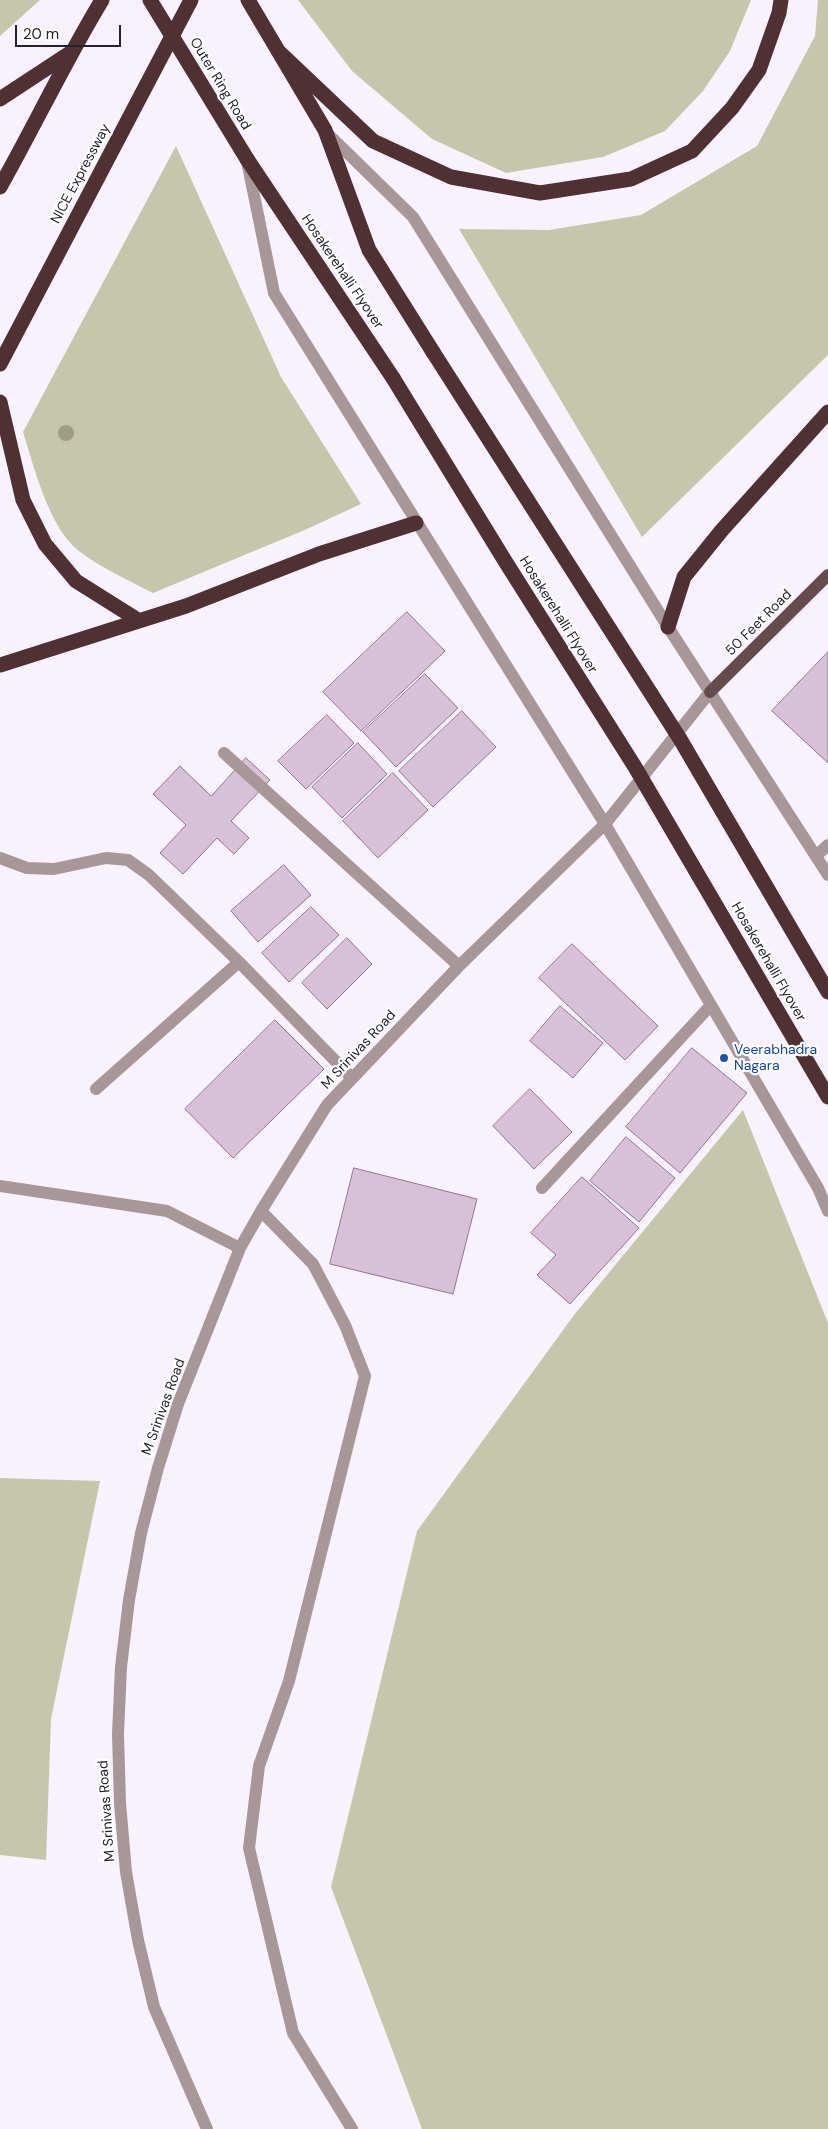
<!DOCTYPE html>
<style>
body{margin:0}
#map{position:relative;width:828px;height:2129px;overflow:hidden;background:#f8f2fe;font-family:"DM Sans",sans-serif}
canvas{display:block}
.scale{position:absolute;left:15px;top:25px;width:106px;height:22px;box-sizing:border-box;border:2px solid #27212c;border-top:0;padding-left:6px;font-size:15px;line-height:18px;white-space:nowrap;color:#27212c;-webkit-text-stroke:4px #fff;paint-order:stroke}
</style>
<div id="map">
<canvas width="828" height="2129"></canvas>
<div class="scale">20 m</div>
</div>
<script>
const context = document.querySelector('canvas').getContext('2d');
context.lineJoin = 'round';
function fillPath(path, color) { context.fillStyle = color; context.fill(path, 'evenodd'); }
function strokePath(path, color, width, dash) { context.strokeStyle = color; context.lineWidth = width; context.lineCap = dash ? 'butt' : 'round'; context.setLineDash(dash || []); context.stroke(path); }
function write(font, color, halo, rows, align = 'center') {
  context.font = font + ' "DM Sans",sans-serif'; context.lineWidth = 4.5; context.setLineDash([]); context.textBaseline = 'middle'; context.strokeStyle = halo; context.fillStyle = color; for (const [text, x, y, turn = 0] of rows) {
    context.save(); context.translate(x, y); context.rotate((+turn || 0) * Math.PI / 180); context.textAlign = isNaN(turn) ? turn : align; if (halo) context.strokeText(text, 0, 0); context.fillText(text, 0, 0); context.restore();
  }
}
fillPath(new Path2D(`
 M0,0H40L0,36Z
 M298,0H751L730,51L703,91L665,131L603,157L506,173L432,139L352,71Z
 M818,0H828V355L642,537L459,229L549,230L641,215L757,146L815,36Z
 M176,146L281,377L361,504L307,529L153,593C128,580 101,568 79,551C49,528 34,467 23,432Z
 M743,1110L828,1323V2129H422L331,1887L417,1531L574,1315Z
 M0,1478L100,1481L51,1719L46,1860L0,1855Z`), '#c5c7aa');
const building = new Path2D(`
 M407,612L445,651L361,731L323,692Z
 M828,652V763L772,711Z
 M425,674L458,708L396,767L363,732Z
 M462,711L496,747L433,807L399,771Z
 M327,715L354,743L306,789L278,761Z
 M358,743L387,774L342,818L312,787Z
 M246,758L270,780L231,821L249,838L234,854L217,838L183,874L160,853L186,825L153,794L180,766L211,796Z
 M393,773L428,810L378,858L343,821Z
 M284,865L311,895L258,942L231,911Z
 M311,907L339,935L289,982L262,953Z
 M347,938L372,964L327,1009L302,983Z
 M572,944L658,1026L625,1060L539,978Z
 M560,1006L603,1043L573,1078L530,1041Z
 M275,1020L324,1069L233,1158L185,1109Z
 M692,1048L747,1093L680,1173L626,1127Z
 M530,1089L572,1132L534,1169L493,1126Z
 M626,1137L675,1178L639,1222L590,1181Z
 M354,1168L477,1199L453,1294L330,1264Z
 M582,1177L639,1228L570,1304L537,1275L556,1255L531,1233Z`);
fillPath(building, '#d8c0d8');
strokePath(building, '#8d778e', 1);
strokePath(new Path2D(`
 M326,132L413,217L668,627L828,875
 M247,161L274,293L605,824L818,1188L828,1211
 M224,753L459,966
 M816,856L828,845
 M0,858L27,868L54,869L106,858L128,860L149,875L239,962L352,1078
 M96,1089L239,962
 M0,1186L167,1211L240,1248
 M542,1188L711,1005
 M261,1211L313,1264L345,1325L365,1376L289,1681L259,1766L249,1848L293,2033L352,2129
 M207,2129L154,2007L138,1940L126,1872L120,1803L118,1734L121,1667L129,1600L141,1533L158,1468L178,1404L240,1248L261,1211L327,1105L459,966L605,824L710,692`), '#a79798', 12);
strokePath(new Path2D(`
 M710,692L828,575`), '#664b4d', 12);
strokePath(new Path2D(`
 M248,0L325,130L369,250L433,352
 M278,51L373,141L451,177L540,193L631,179L692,151L732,108L759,70L779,13L781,0
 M0,99L70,53
 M247,159L393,378
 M0,187C35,125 65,61 102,0
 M0,364L191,0
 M0,402L23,500L45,544L76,581L138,620
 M668,627L684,577L722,530L828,412
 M0,665L186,606L319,554L416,523`), '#4f3134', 15);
strokePath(new Path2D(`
 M150,0L247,159
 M433,352L680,739L828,992
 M393,378L505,561L635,767L828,1097`), '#4f3134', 15);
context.fillStyle = '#9f9d86';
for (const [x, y] of [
 [66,433]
]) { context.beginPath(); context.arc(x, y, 8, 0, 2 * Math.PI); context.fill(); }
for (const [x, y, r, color] of [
 [724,1058,5,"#1a4fb4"]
]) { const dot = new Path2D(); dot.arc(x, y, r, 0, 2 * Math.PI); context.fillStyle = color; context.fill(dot); strokePath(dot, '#fff', 2); }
write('14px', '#27212c', '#fff', [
 ["Outer Ring Road",220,84,59],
 ["NICE Expressway",81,174,-62],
 ["Hosakerehalli Flyover",342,272,56],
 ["Hosakerehalli Flyover",558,615,58],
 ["50 Feet Road",759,623,-45],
 ["Hosakerehalli Flyover",768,962,60],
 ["M Srinivas Road",359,1050,-47],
 ["M Srinivas Road",164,1407,-70],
 ["M Srinivas Road",107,1811,-94]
]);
write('14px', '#164399', '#fff', [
 ["Veerabhadra",734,1050],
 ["Nagara",734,1066]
], 'left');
</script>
